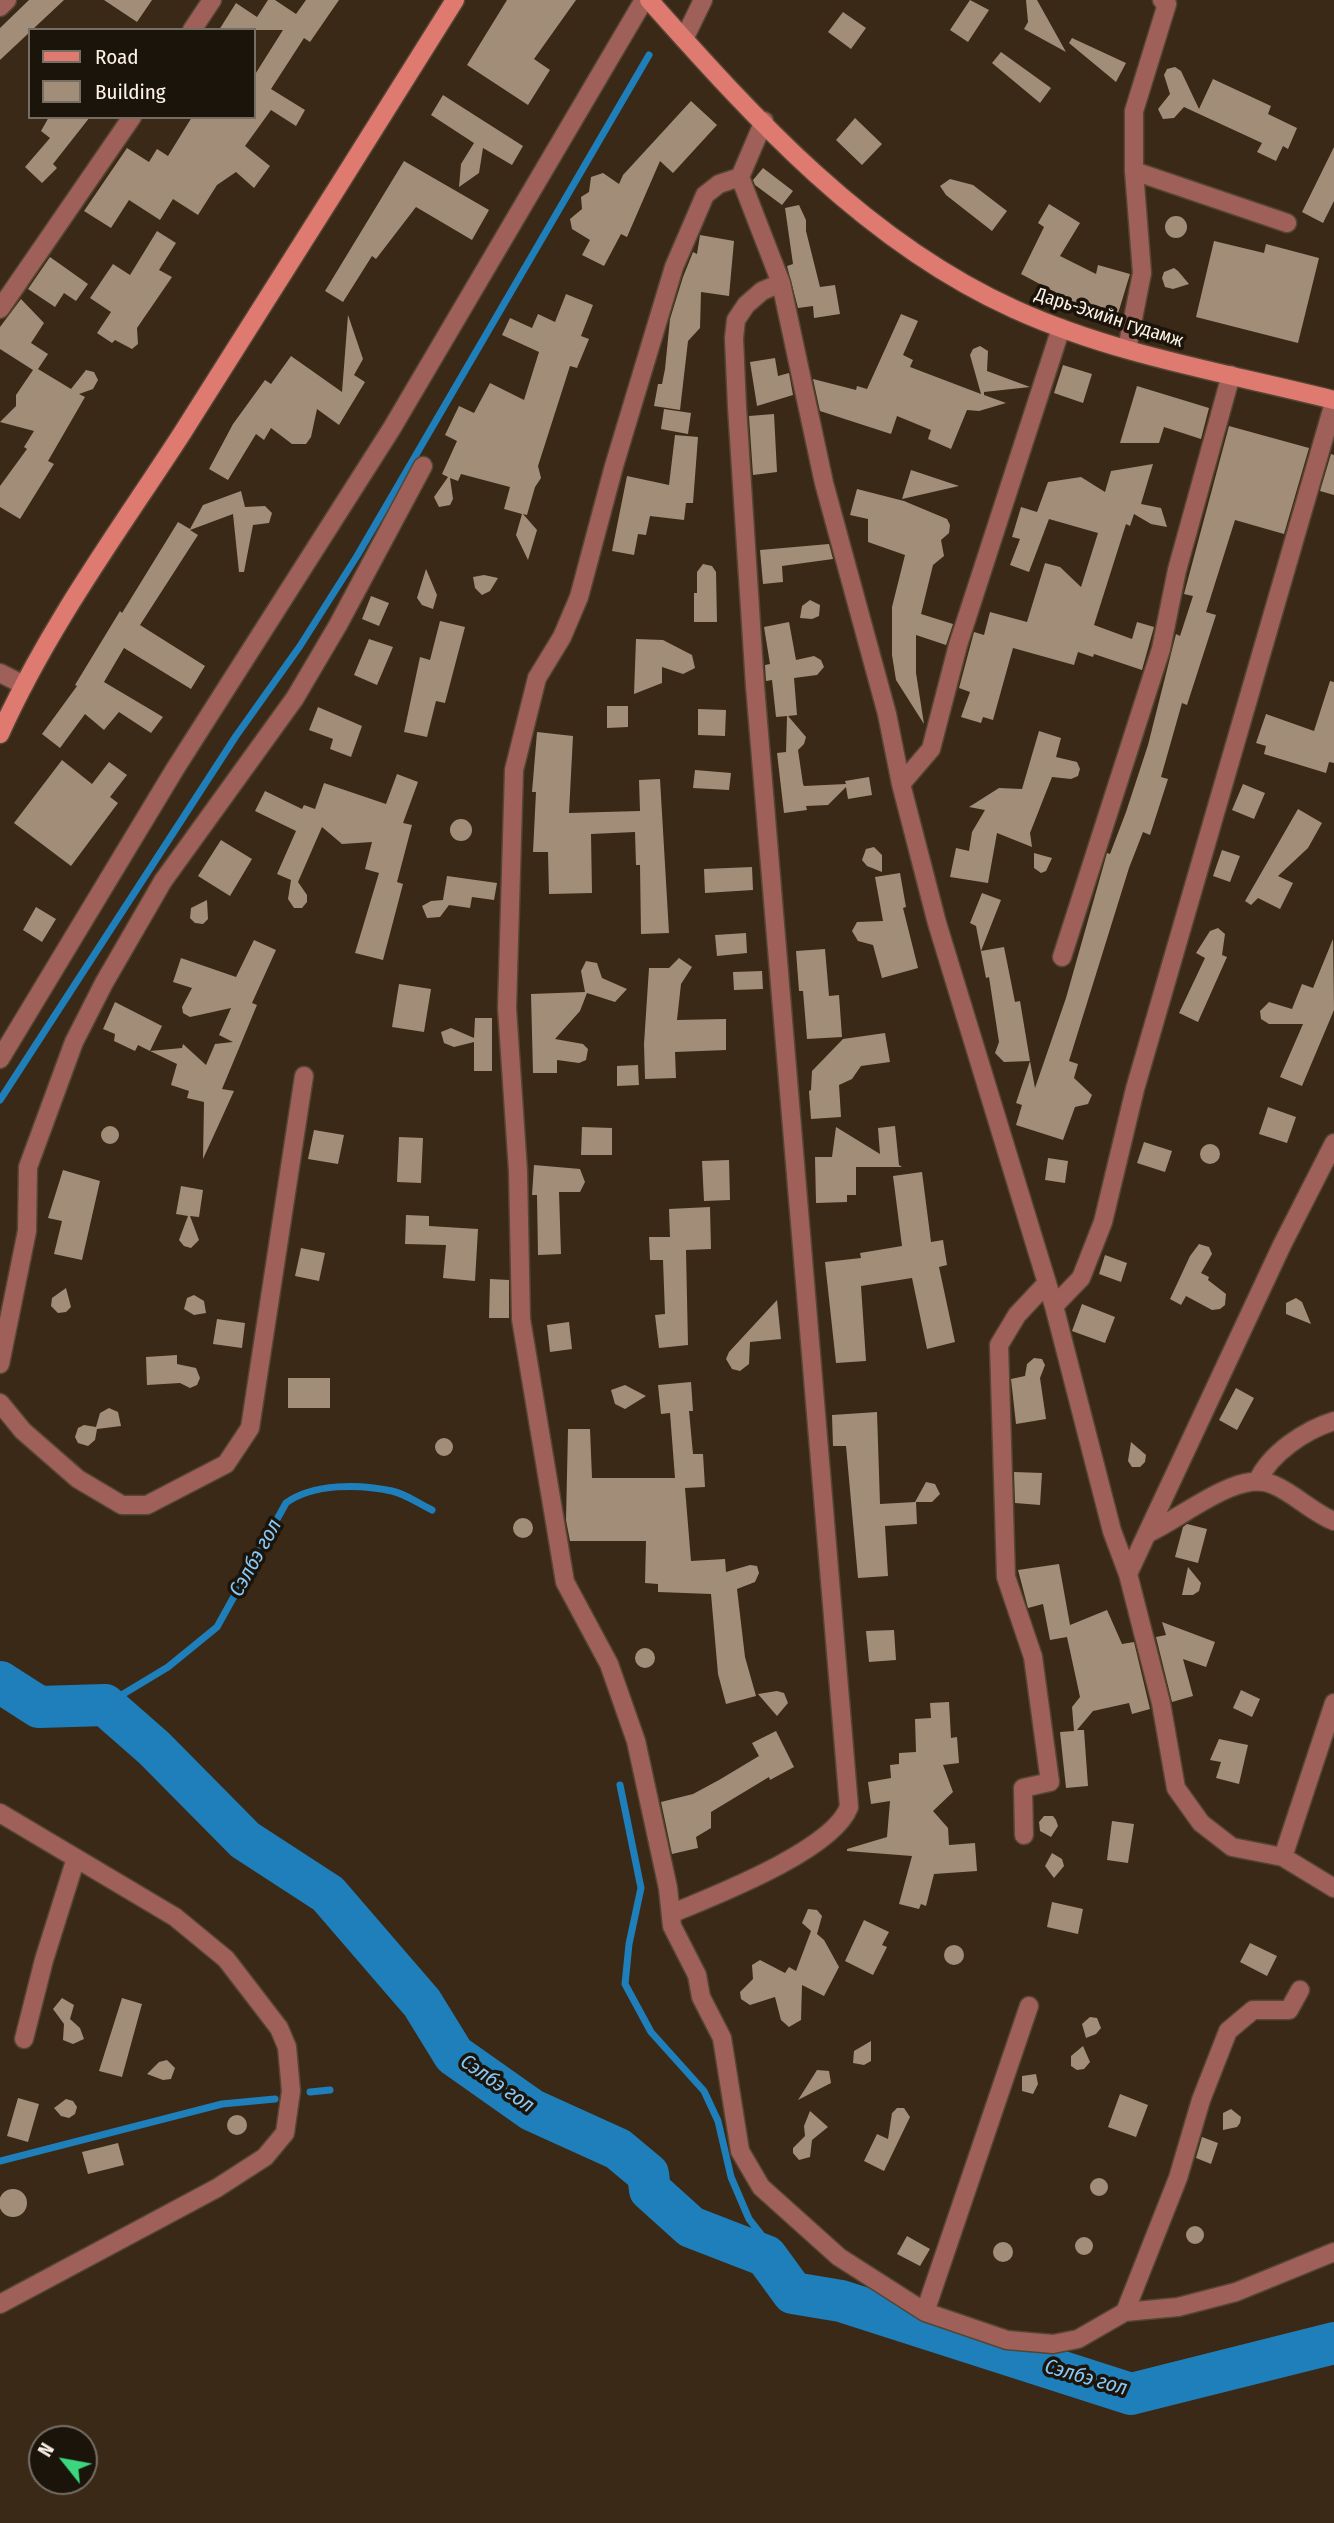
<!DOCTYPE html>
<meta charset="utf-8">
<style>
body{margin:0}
#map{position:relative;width:1334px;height:2523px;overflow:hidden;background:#3a2916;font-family:"Fira Sans Condensed",sans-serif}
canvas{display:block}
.legend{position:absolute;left:28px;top:28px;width:228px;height:91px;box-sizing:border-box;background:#1b140b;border:2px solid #766d63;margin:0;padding:9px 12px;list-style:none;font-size:21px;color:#fef2e6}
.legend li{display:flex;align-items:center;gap:14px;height:35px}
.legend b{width:35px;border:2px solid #766d63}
.north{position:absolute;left:28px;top:2425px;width:70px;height:70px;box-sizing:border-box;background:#1b140b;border:2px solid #766d63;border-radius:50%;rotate:301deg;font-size:19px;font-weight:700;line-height:28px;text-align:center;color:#fef2e6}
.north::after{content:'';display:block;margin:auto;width:24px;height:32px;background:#3bd77e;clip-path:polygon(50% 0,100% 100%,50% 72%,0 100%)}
</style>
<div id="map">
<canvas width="1334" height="2523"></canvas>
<ul class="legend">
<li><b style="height:9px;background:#de7a6f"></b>Road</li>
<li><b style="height:19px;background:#a28e78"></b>Building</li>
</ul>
<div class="north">N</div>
</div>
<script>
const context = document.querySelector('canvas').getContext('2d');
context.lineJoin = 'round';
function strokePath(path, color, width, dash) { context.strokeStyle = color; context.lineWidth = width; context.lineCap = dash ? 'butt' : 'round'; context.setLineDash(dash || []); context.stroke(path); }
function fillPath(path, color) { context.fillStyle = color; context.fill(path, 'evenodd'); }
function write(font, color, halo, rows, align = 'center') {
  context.font = font + ' "Fira Sans Condensed",sans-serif'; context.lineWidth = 7; context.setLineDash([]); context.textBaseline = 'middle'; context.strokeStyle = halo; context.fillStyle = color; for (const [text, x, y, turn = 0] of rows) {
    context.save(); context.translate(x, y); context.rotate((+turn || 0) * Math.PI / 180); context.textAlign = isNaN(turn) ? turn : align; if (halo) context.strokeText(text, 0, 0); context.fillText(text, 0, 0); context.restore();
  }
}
strokePath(new Path2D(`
 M0,1100L236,736L300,646L357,556L649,55
 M105,1705L168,1667L217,1627L286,1503C313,1483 361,1484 392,1491C406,1494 419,1504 432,1510
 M620,1785L641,1888L629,1944L625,1984L651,2032L704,2091L718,2121L731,2177L749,2219L792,2274L841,2301
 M310,2092L330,2090
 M0,2161L222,2104L275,2099`), '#1e7fba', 7);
strokePath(new Path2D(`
 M0,1682L39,1707L105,1705L154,1748L245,1840L328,1894L422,2003L454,2055L532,2110L618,2149L648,2174L650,2190L691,2227L766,2256L793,2293L841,2301L1131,2394L1334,2343`), '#1e7fba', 42);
fillPath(new Path2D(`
 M29,0H64L0,60V28Z
 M104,0H152L137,22Z
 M268,0H275L296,14L306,0H339L310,42L304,38L271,89L305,110L296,126L271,110L245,146L270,166L254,188L236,172L217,185L198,215L173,199L160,220L129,200L111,228L84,211L127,148L149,162L157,149L168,156L192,117H254V76L283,30H219L236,3L257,17Z
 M507,0H576L534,59L550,70L528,105L467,65Z
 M970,0L989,10L968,42L950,30Z
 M1026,0H1037L1066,52L1024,29L1028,22Z
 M843,12L866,28L851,49L828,32Z
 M1072,38L1126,63L1116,82L1069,43Z
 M1001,52L1051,88L1040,103L992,63Z
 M1175,67L1181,71L1199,109L1213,79L1271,106L1268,114L1297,128L1288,149L1283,146L1276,161L1257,152L1262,143L1184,107L1174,118L1163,119L1158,109L1170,94L1164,75L1167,69Z
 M443,95L523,146L512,165L483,148L479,173L459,187L461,164L474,143L431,115Z
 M691,101L717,125L673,173L660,161L627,237L621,234L604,266L582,255L590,240L572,229L570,219L582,209L581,197L589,192L591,177L603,173L619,184L623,175Z
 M49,117H90L53,164L57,168L42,183L25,167L50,138L41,131Z
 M855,118L882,144L862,165L836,140Z
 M1334,147V201L1323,223L1302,212Z
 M404,161L489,210L472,240L416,207L376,259L372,256L343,302L325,291Z
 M763,168L793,191L782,205L755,185L753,180Z
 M950,179L973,185L1007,211L992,231L946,195L940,186Z
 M1049,204L1080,223L1060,256L1096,274L1098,265L1130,274L1117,317L1085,308L1021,274L1044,227L1038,223Z
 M799,205L806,220V231L820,287L835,285L840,314L814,318L813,306L798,308L787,266L793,264L785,208Z
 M1165 227a11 11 0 1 1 22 0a11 11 0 1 1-22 0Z
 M157,231L176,243L159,270L172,277L137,328L138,344L132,349L115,340L112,343L97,333L111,312L90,298L113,264L130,275Z
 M700,235L734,241L729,296L701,292L700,328L688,341L680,410L654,406L658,384H662L665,369L670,319L683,277L693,252L697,254Z
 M1214,241L1264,253L1266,244L1319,258L1298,343L1196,317Z
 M50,257L88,284L76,301L64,293L55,307L28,289Z
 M1174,268L1178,271L1189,284L1173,289L1165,287L1162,278L1164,272Z
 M566,294L593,305L581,336L589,339L577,368L570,366L538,466L541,478L535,487L527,515L523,514L537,530L528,560L516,535L522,514L504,509L510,487L461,474L458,481L450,478L453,499L450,505L439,507L434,497L448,477L442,474L457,441L445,435L459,406L474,413L490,383L524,400L539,352L502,335L510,318L532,328L538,314L555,322Z
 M21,299L44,323L31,343L48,354L38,369L71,389L86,370L94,372L98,380L93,389L79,394L85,397L48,461L54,464L20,519L0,507V486L27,449L24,447L34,431L0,422L16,406V395L33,370L0,349V327Z
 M901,314L918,321L903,355L913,360L910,367L981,394L970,355L973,349L980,346L988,351L987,371L1030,387L984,392V395L1006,403L979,411L967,410L951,449L928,439L931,430L897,416L891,434L820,411L813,379L856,390L857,386L867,389Z
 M348,315L363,359L354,375L365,382L339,425L317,409L311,437L306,444H292L271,428L264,440L256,434L228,480L209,469L233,424L265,380L271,384L291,356L342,392Z
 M775,358L778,376L789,373L793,395L757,406L750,362Z
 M1063,365L1092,374L1083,403L1054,393Z
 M1137,386L1209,408L1201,439L1164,427L1159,443H1120Z
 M664,409L691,413L688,434L661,429Z
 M774,414L777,472L753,475L749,416Z
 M1229,426L1309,448L1284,534L1235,520L1206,612L1216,615L1187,705L1182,703L1161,777L1168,779L1150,835L1143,832L1129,868L1069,1061L1078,1064L1074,1078L1092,1095L1088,1104L1075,1107L1063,1140L1016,1125L1022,1105L1016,1103L1030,1061L1035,1088L1066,998L1107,853L1110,854L1126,812L1148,745L1176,634L1180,636L1193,596L1184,594Z
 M675,435L698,437L693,503H686L684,520L650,516L646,535L638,534L634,555L612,551L627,476L669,485Z
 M1331,454L1334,455V495L1320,491Z
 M1153,464L1141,504L1161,508L1167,527L1151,524L1134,514L1130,526L1126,524L1094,625L1132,639L1137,622L1154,627L1142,670L1094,654L1093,657L1078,652L1074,665L1013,648L993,720L983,717L981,723L961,717L970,692L959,688L974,632L984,635L990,612L1027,622L1045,563L1060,567L1081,587L1098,533L1049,519L1029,572L1010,565L1020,539L1012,537L1021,507L1037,512L1048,482L1081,477L1105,492L1111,471Z
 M911,470L959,486L902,499Z
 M857,489L904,501L947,519L950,525L949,533L941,540L944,556L933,565L921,614L953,624L946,645L916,635V673L924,724L896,680L892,655V607L905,555L868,542V519L850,515Z
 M241,491L245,507L265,506L272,513L269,523L253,525L244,572H239L233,514L190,530L198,535L140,625L205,666L191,689L124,648L104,682L163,717L151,733L119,712L104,730L85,714L60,748L42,734L77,686L75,685L120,611L122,613L178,522L190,529L203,505Z
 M829,544L833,559L782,566L783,582L763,584L760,550Z
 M703,564L712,566L716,572L717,622H694V593H697V572Z
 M426,569L437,595L433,609L422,605L417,598Z
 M484,575L498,578L490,591L482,595L475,588L473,577Z
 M371,596L389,603L379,626L362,619Z
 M810,600L820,605L819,616L812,619L800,618L802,606Z
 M440,621L465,627L445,703L436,701L427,737L404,732L420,657L430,660Z
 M789,622L796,660L814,656L821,660L824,667L817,675L794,678L797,715L788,716L806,737L804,744L798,750L803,784L804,786L846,784L845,781L869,777L872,795L848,799L846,787L828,805L806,806L807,810L784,813L777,753L786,752L787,716L776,717L772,680L766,681L765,665L770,664L764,627Z
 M369,639L393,647L377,685L354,675Z
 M636,639L663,640L692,655L695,668L683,674L662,667V683L634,694Z
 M1330,681L1334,682V763L1329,762L1326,773L1264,754L1266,746L1256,743L1266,714L1314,731Z
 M607,706H628V727L607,728Z
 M318,707L362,726L351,757L330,749L333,739L309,730Z
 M698,709L726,710L725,736L698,735Z
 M1039,731L1061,738L1056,757L1077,762L1080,769L1078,776L1071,779L1052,777L1030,833L1032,847L997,833L988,883L950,877L956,848L969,851L972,832L985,810L969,807L999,788L1022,789Z
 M537,732L573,736L569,813L640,811L639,780L660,779L669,933L641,934L640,865H636L635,832L591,834L592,893L549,894L548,852H533L536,792H532Z
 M62,760L92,784L109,762L127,775L110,797L118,803L71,866L14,823Z
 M695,770L731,773L729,790L693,788Z
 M397,774L418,782L403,823L412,825L397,882L403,884L383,960L355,953L379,873L365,869L372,842L342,844L322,827L298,882L307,895V902L302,908H294L288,899L291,880L277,874L296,831L255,811L265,791L302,809L304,805L315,809L324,783L386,804Z
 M1243,784L1265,793L1254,819L1232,810Z
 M1298,809L1322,823L1308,848L1278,876L1293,883L1280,909L1258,898L1251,905L1245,901Z
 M450 830a11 11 0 1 1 22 0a11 11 0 1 1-22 0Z
 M221,840L252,859L230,896L198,876Z
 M874,847L882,855V872L867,866L862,860L866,849Z
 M1222,850L1240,856L1230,882L1213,876Z
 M1034,853L1052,858L1046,871L1041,873L1034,868Z
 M752,867L753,890L705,893L704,869Z
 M900,873L906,907L903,908L918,968L882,978L873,945L858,941L852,931L857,922L883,921L875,877Z
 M447,876L497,883L494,900L472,897L470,908L449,905L440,917L427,918L422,906L431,901L443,900Z
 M982,893L1001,900L981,951L1004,947L1015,1002L1020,1001L1030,1061L1004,1062L995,1053L999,1042L989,977L986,978L976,926L970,923Z
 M207,900L208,919L203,924L195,923L190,918L191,908Z
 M36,907L56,919L42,942L23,930Z
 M1218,928L1225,934L1222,955L1227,957L1198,1022L1179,1013L1205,958L1196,953L1210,931Z
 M746,933L747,953L717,956L715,935Z
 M1333,939L1334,1010L1302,1086L1280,1077L1303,1024H1269L1261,1019L1260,1011L1269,1002L1292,1009L1302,984L1313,988Z
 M254,940L276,950L252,1003L257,1005L222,1089L234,1091L203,1159L204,1102L187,1098L189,1091L171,1085L177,1064L150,1051L182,1048L183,1044L206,1065L215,1044L233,1042L219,1035L231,1008L190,1017L183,1013L182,1007L192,988L173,982L181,958L236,977Z
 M825,949L829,996L839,995L842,1037L807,1039L803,991H799L796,951Z
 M679,958L692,967L681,984L677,1020L726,1019V1050L675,1052L676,1078L645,1079L644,1044L649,968H669Z
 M586,961L597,963L602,978L627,989L615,1002L587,993L580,1011L555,1039L583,1044L588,1049L586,1060L579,1063L557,1060V1073H533L531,994L585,992L581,971Z
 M762,971L763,989L734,990L733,972Z
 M399,984L431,989L424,1032L392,1027Z
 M115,1002L162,1026L150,1051L138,1045L135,1051L114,1041L115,1034L103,1029Z
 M475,1018H492V1071H474V1042L454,1047L444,1043L441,1032L451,1028L474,1038Z
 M885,1033L890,1062L861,1066L852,1079L839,1085L841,1117L811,1119L809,1091L811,1090L812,1071L843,1039Z
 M638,1065L639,1085L617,1086V1066Z
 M1268,1107L1296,1117L1287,1143L1259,1134Z
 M101 1135a9 9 0 1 1 18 0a9 9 0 1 1-18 0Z
 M895,1126L899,1165L902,1167H856V1195H847V1202L816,1203L815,1157H832L836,1127L880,1154L878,1128Z
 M582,1127L612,1128V1155H581Z
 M314,1130L344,1135L338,1164L308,1159Z
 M399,1137L423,1138L421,1183L397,1182Z
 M1144,1142L1172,1151L1165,1172L1137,1163Z
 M1200 1154a10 10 0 1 1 20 0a10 10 0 1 1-20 0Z
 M1048,1158L1068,1161L1065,1183L1045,1180Z
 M729,1160L730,1200L704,1201L702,1161Z
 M534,1165L580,1169L585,1182L580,1192H559L561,1254L538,1255L537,1195H532Z
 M63,1170L100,1181L82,1260L54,1254L62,1221L48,1218Z
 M922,1172L931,1242L943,1240L947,1265L939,1267L955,1342L927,1349L912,1278L861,1286L866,1361L836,1363L825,1262L861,1258L860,1253L902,1246L893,1176Z
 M181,1186L203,1190L199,1217L190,1216L199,1240L191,1248L184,1246L179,1240L188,1216L176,1214Z
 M710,1207L711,1249L686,1250L688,1345L659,1348L655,1315L665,1314L663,1260H650L649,1237H670L669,1209Z
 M406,1215L429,1216V1226L478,1229L475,1281L443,1278L446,1245L405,1244Z
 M1199,1244L1209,1247L1212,1254L1201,1273L1209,1277L1208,1280L1226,1294L1225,1305L1220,1309L1212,1310L1186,1296L1181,1305L1170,1299L1190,1256Z
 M301,1248L325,1253L319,1281L295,1276Z
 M1105,1255L1127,1263L1121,1282L1099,1274Z
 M490,1279L509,1280V1318H489Z
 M66,1288L71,1307L66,1312L58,1313L51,1306L52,1298Z
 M194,1295L204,1301L206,1313L194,1315L184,1309L187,1298Z
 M1296,1298L1302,1302L1311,1324L1286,1314V1303Z
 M777,1300L781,1339L750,1342L749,1364L740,1371L732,1369L726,1359L729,1352Z
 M1082,1304L1115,1317L1105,1343L1072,1331Z
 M217,1319L245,1323L242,1348L213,1344Z
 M569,1322L572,1349L550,1352L547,1325Z
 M177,1355V1364L196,1368L200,1378L197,1385L190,1388L180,1383L147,1385L146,1357Z
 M1034,1358L1042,1359L1045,1365L1040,1378L1046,1419L1016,1424L1011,1379L1025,1376L1027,1364Z
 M288,1378H330V1408H288Z
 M691,1382L693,1411H689L693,1454H703L705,1487L685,1488L691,1561L725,1559L726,1572L750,1565L757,1566L759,1573L755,1582L737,1589L745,1657L756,1696L726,1704L718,1674L711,1594L658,1592V1584L645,1583L646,1541H570L566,1520L568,1429H590L592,1478H675L670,1413L661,1414L658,1385Z
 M625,1385L646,1396L625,1409L615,1404L611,1390Z
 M1236,1388L1254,1398L1237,1430L1219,1420Z
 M109,1408L118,1412L121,1426L97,1429L95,1440L88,1446L78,1443L75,1437L78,1428L84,1425L96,1427L100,1413Z
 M877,1412L880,1504L915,1502L926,1482L935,1484L940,1494L932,1502H916L917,1524L885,1526L888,1576L858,1578L846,1446H833L832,1415Z
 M435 1447a9 9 0 1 1 18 0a9 9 0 1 1-18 0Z
 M1131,1442L1146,1455L1145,1462L1140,1467H1132L1128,1461Z
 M1014,1472L1042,1473L1040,1505L1015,1503Z
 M513 1528a10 10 0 1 1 20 0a10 10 0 1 1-20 0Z
 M1187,1524L1207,1529L1198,1563L1175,1557L1183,1527Z
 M1059,1564L1070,1625L1107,1610L1122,1644L1134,1642L1150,1709L1132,1714L1129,1703L1093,1711L1077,1730H1084L1088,1786L1066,1788L1060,1732L1074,1731L1072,1707L1080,1697L1067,1637L1050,1640L1043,1604L1028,1608L1018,1570Z
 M1188,1567L1201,1583L1199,1591L1193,1595H1182Z
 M1162,1622L1215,1642L1206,1667L1183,1659L1193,1696L1172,1702L1156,1637L1166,1635Z
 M894,1630L896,1660L869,1662L866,1631Z
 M635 1658a10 10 0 1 1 20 0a10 10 0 1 1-20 0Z
 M1241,1690L1260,1699L1252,1717L1233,1708Z
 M777,1691L784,1693L788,1703L777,1716L758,1694Z
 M949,1702L951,1738L957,1737L959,1763L943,1765L953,1792L933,1811L948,1828L949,1845L975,1843L977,1871L934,1874L926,1906L921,1904L919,1909L899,1904L912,1856L847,1851V1849L887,1837L890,1801L871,1804L868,1782L891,1778L890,1765L899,1764V1753L916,1752L915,1719L931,1718L930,1703Z
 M776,1731L794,1767L770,1780L769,1777L711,1812V1828L696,1837L698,1848L672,1854L661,1802L693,1794L719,1780L759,1756L752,1743Z
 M1219,1739L1248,1745L1239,1784L1216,1778L1221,1762L1210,1760Z
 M1044,1816H1053L1056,1820L1058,1826L1051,1837L1040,1831L1039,1822Z
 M1112,1821L1134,1824L1128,1863L1107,1860Z
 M1052,1853L1062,1859L1064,1866L1054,1878L1045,1866Z
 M1052,1902L1083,1909L1078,1934L1047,1927Z
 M808,1909L817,1910L822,1916L817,1934L824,1940L839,1967L824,1996L802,1985L801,2020L789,2027L781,2020L775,1997L750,2005L741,1999L740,1992L753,1979L752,1965L760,1960L785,1973L789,1967L796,1971L811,1931L802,1923Z
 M864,1920L889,1932L882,1945L887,1947L873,1975L845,1961Z
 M1250,1943L1277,1956L1267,1976L1240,1962Z
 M944 1955a10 10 0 1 1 20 0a10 10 0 1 1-20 0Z
 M62,1998L74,2005L70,2019L80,2028L84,2039L73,2044L63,2040L64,2024L53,2009Z
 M122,1998L142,2004L122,2077L99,2071Z
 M1090,2017L1097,2018L1101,2028L1096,2034L1086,2038L1082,2024Z
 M871,2041V2061L864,2065L853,2063L854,2051Z
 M1083,2046L1090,2062L1084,2069L1077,2070L1071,2066V2056Z
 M167,2060L175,2068L171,2079L163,2080L147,2074L159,2062Z
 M817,2070L829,2071L831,2083L798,2100Z
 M1036,2074L1038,2084L1033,2094L1022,2091V2076Z
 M1120,2094L1148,2105L1136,2137L1108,2127Z
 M18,2098L39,2104L28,2142L7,2136Z
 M66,2099L73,2101L77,2107L75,2114L69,2118L61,2116L54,2108Z
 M897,2108H904L910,2117L884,2171L864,2161L877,2134L888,2139L892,2113Z
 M1231,2109L1241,2117L1240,2123L1237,2127L1223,2130V2113Z
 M810,2111L828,2127L812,2140L810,2157L799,2160L793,2153V2148L805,2136L804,2126Z
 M227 2125a10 10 0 1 1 20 0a10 10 0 1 1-20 0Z
 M1202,2137L1218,2143L1211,2164L1196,2158Z
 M118,2143L124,2165L88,2174L82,2152Z
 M1090 2187a9 9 0 1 1 18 0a9 9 0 1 1-18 0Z
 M-1 2203a14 14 0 1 1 28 0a14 14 0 1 1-28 0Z
 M1186 2235a9 9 0 1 1 18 0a9 9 0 1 1-18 0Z
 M907,2236L930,2249L920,2266L897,2254Z
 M1075 2246a9 9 0 1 1 18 0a9 9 0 1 1-18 0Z
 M993 2252a10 10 0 1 1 20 0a10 10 0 1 1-20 0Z`), '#a28e78');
const street = new Path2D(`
 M0,7L7,0
 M192,30L212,0
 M684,39L703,0
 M764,121L740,177L719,184L705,195L674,267L614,466L579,597L562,637L537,678L514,770L507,1008L518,1171L521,1319L565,1582L609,1664L636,1741L668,1888L672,1926L697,1975L701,1997L722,2038L740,2151L761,2187L839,2257L925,2312L1029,2006
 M1134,171L1287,223
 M740,177L781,283L824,483L887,714L901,784L937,923L1054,1306L1112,1531L1128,1574L1161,1703L1176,1788L1201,1823L1232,1847L1283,1857L1334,1888
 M0,309L132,117
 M1127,349L1142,273L1134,171V111L1167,4L1162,0
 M0,673L24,685
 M901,784L931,749L958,645L1061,328
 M1062,957L1161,649L1177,570L1231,375
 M0,1059L175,769L392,428L644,0
 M1054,1306L1081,1278L1103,1222L1135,1089L1334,403
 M0,1364L27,1231L28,1167L74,1042L104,983L163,881L295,698L338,625L423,466
 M0,1403L23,1431L78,1479L122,1505H147L226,1464L250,1428L304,1076
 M1258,1480C1271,1453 1305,1430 1334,1421
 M1148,1533C1181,1519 1238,1468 1274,1485C1295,1494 1313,1513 1334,1521
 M1128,1574L1282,1245L1334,1143
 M0,1813L175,1917L226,1959L279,2028L287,2047L291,2091L285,2133L265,2157L217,2188L0,2304
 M1024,1835L1023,1788L1050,1782L1033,1657L1006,1577L999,1345L1017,1315L1047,1283
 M1283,1857L1334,1703
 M673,1913C716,1895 833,1850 849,1807L755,686L737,407L734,338L736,320L746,305L762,291L781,283
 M24,2039L44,1960L76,1858
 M925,2312L1007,2340L1053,2344L1078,2339L1125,2312L1178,2307L1236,2292L1334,2252
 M1125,2312L1178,2178L1201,2100L1228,2031L1253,2010H1289L1300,1990`);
const secondary = new Path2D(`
 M649,0C755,119 866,242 1014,309C1115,355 1227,373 1334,400
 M0,734C48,627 118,532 181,435C273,291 364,145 455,0`);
strokePath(street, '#554533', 21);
strokePath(secondary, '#554533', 21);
strokePath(street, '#9e6058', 18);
strokePath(secondary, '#de7a6f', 18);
write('19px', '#fef2e6', '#1b140b', [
 ["Дарь-Эхийн гудамж",1109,318,18]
]);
write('italic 21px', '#89c8f7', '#1b140b', [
 ["Сэлбэ гол",256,1558,-61],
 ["Сэлбэ гол",497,2084,35],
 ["Сэлбэ гол",1086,2378,16]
]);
</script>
